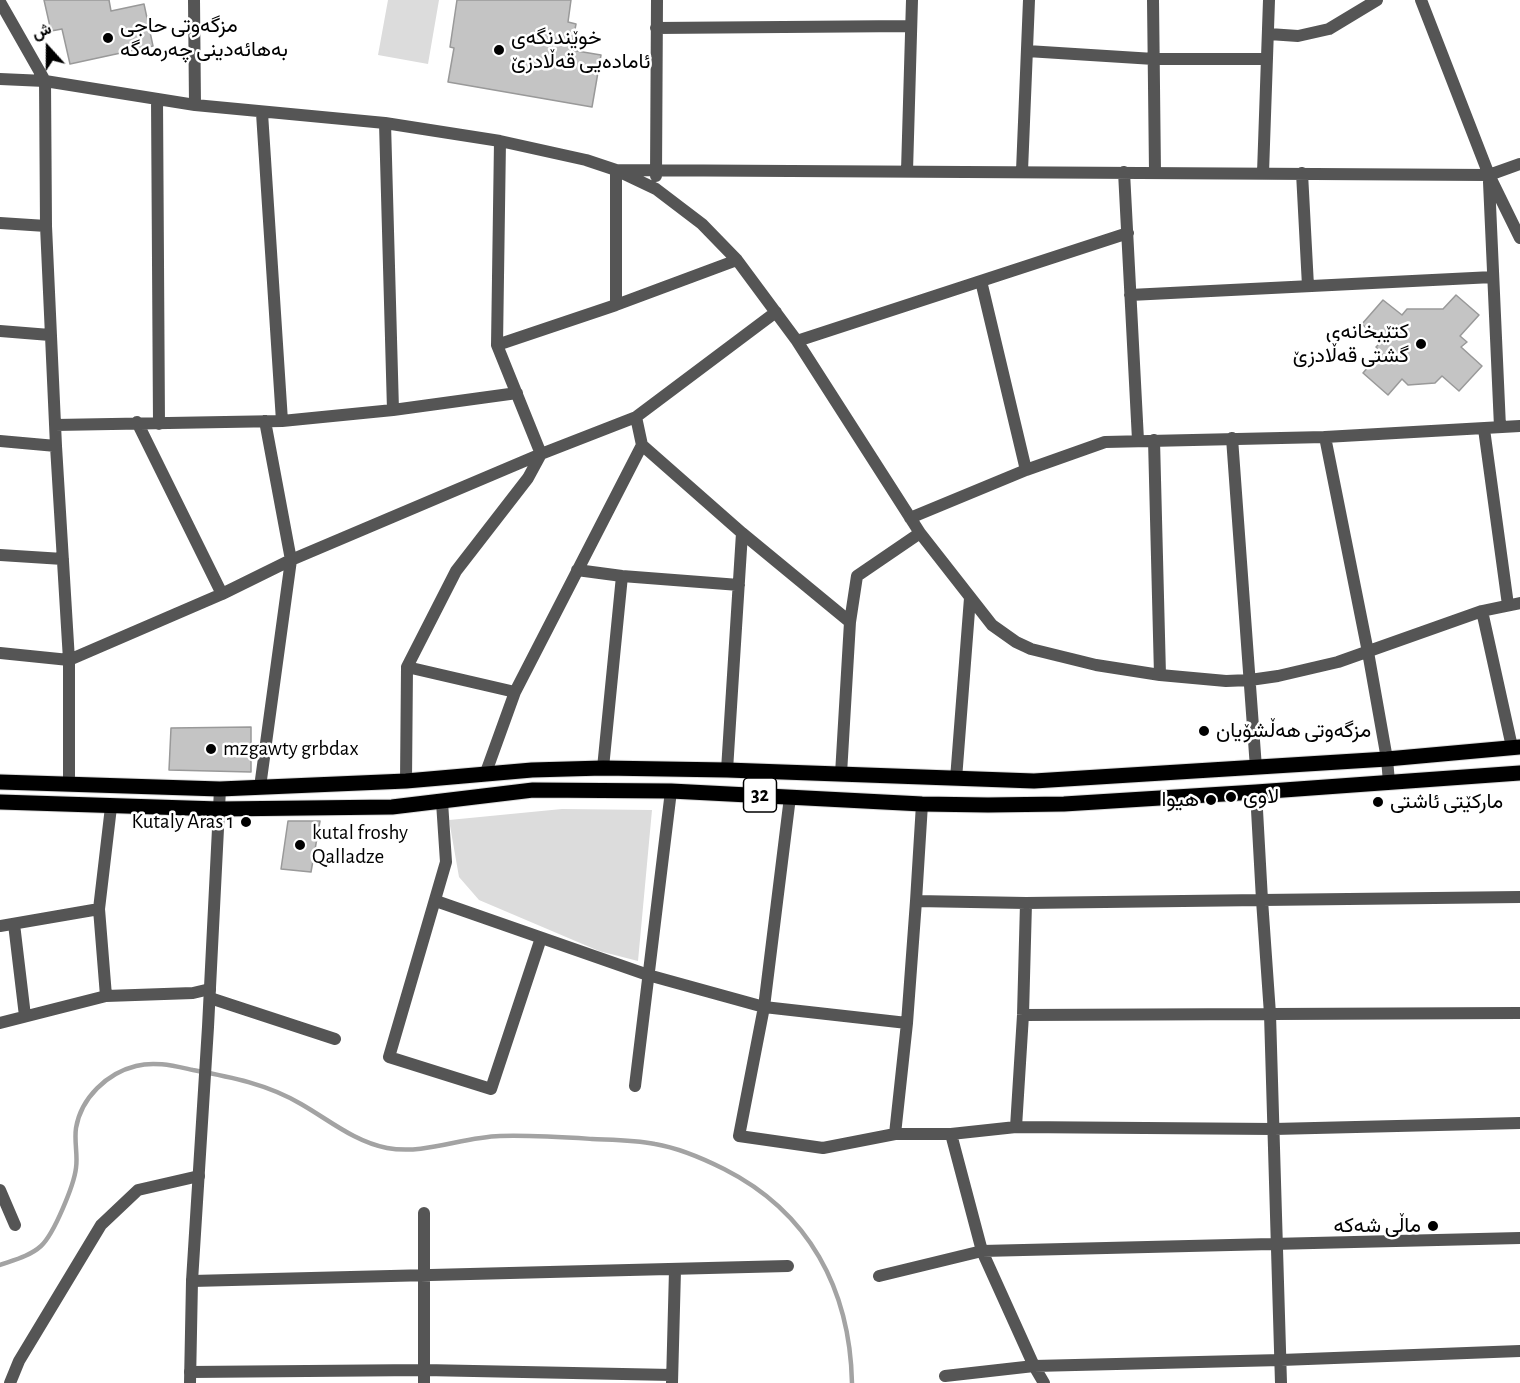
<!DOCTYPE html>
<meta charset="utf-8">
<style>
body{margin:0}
#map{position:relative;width:1520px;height:1383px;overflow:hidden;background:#fff;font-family:"Alegreya Sans",Vazirmatn,sans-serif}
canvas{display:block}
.north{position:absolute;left:18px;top:18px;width:60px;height:60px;-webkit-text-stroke:4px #fff;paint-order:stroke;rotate:339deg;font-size:16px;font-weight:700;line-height:24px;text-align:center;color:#000}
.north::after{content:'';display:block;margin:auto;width:21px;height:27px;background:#000;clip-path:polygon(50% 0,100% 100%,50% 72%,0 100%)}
</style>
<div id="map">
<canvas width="1520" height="1383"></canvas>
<div class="north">ش</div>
</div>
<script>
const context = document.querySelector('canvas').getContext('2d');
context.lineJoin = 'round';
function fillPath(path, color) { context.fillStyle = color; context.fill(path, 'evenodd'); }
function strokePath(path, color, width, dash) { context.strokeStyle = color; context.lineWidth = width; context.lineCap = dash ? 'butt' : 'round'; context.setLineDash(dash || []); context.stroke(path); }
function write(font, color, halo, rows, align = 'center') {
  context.font = font + ' "Alegreya Sans",Vazirmatn,sans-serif'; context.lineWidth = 5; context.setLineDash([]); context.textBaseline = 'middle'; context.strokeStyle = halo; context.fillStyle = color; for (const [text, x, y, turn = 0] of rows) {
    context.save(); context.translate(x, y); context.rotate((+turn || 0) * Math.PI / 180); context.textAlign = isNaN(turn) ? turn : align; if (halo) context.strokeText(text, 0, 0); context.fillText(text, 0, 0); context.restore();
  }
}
fillPath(new Path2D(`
 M388,0H439L428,64L378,55Z
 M562,809L652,810L638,961L599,951L479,900L459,877L449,820Z`), '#dcdcdc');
strokePath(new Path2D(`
 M0,1265C14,1260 30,1256 41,1246C54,1234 74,1185 76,1168C78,1155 74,1142 76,1128C81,1098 107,1073 136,1066C155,1061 174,1066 193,1070C231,1077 267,1084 301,1104C329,1120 355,1142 387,1148C425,1155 462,1137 500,1136C531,1135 561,1137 592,1139C613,1140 634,1140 655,1144C679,1148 702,1158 724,1169C809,1212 850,1289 852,1383`), '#a3a3a3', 4.5);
const building = new Path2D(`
 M44,0H109L111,11L144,4L153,46L70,64L62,29L51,31Z
 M457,0H571L568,22L576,24L571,50L601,55L592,107L448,82L454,48L450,47Z
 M1456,295L1479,315L1460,336L1467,342L1461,347L1482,366L1459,391L1442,376L1435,383L1408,385L1402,379L1388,395L1363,373L1381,352L1376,347L1381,342L1362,324L1383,300L1402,315L1407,309H1443Z
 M251,727V772L169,770L171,728Z
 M288,821H320L311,872L281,869Z`);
fillPath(building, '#c4c4c4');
strokePath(building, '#999', 1.5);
const primary = new Path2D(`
 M0,782L220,789L406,781L532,770L603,768L727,770L1034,781L1387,759L1520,747
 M0,802L219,809L392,807L533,790L671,791L922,804L988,805L1064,804L1256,792L1520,773`);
strokePath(primary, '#dbdbdb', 17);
strokePath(new Path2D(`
 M194,0L195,105
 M1153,0L1155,172
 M1421,0L1489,175L1520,238
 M0,2L45,81L195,105L385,123L500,141L586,160L616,170L656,189L702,224L737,260L797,341L920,533L992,625L1016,642L1031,649L1096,665L1160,675L1226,681L1250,680L1278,676L1338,662L1482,611L1520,603
 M656,28L911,26
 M1269,34L1298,36L1329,29L1377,0
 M1027,51L1154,59H1267
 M0,79L45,81L46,226L56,446L69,660V785
 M157,99L159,424
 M262,113L282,421
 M385,123L393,410
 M907,171L912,0
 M1022,171L1029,0
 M1124,172L1138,440
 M1263,173L1269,0
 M1302,173L1308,286
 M656,176L657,0
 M1489,182L1500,427
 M0,223L46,226
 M981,281L1026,470
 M1130,295L1493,277
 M616,305V170L1489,175L1520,164
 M0,331L50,335
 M797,341L1128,233
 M497,345L616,305L737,260
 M137,422L222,594
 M55,425L282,421L393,410L517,393
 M1484,429L1508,605
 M1325,437L1368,652L1387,759L1389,782
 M1232,438L1256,768
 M1154,440L1160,675
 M0,441L56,446
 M642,445L742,533L850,622
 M910,518L1026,470L1105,442L1325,437L1520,426
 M0,555L63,559
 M577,570L622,576L739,585
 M1482,611L1512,747
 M0,653L69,660L222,594L291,560L541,454L636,417L776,312
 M407,667L515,692
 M603,768L622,576
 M727,770L742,533
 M841,774L850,622L857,576L920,533
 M485,775L515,692L642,445L636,417
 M956,779L970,598
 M406,781L407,667L456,571L528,478L541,454L497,345L500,141
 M260,787L291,560L265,421
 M790,797L764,1007L739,1136L823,1148L895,1134H951L1016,1127L1274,1129L1520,1123
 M442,802L446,862L389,1057L491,1089L541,938
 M922,804L916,901L1026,903L1262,900L1256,792
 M436,901L648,975L764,1007L907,1023
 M14,924L25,1016
 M0,926L99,909
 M106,996L99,909L111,807
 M210,998L335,1039
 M1023,1015L1520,1013
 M0,1023L106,996L193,993L210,989
 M635,1086L671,791
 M1016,1127L1023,1015L1026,903
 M895,1134L907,1023L916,901
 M951,1134L982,1251L1034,1366L1044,1383
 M0,1190L15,1225
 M424,1213V1383
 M879,1276L982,1251L1520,1238
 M192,1281L788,1266
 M190,1372L424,1370L672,1375
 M945,1376L1034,1366L1281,1360L1520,1351
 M10,1383L19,1361L101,1225L138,1190L199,1176
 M672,1383L675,1270
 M1281,1383L1270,1014L1262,900L1520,897`), '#555', 12);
strokePath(new Path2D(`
 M190,1383L192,1281L208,1027L220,789`), '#555', 12);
strokePath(primary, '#000', 15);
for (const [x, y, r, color] of [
 [108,38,6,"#000"],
 [499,50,6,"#000"],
 [1421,344,6,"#000"],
 [1204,731,6,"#000"],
 [211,749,6,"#000"],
 [1231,797,6,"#000"],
 [1211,800,6,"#000"],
 [1378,802,6,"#000"],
 [246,822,6,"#000"],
 [300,845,6,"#000"],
 [1433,1226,6,"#000"]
]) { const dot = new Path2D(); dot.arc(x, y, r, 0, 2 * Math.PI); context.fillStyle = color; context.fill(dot); strokePath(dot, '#fff', 2); }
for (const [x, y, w] of [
 [760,795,33]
]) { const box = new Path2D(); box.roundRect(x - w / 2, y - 17, w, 34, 4.5); context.fillStyle = '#fff'; context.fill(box); strokePath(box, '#000', 1.5); }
write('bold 20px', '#000', null, [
 ["32",760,795]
]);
write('21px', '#000', '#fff', [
 ["مزگەوتی حاجی",120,26],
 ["بەهائەدینی چەرمەگە",120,50],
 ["خوێندنگەی",511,38],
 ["ئامادەیی قەڵادزێ",511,62],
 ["کتێبخانەی",1409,332,"right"],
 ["گشتی قەڵادزێ",1409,356,"right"],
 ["مزگەوتی ھەڵشۆیان",1216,731],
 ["mzgawty grbdax",223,749],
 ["لاوی",1243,797],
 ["هیوا",1199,800,"right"],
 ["مارکێتی ئاشتی",1390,802],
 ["Kutaly Aras 1",234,822,"right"],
 ["kutal froshy",312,833],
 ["Qalladze",312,857],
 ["ماڵی شەکە",1421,1226,"right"]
], 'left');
</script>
